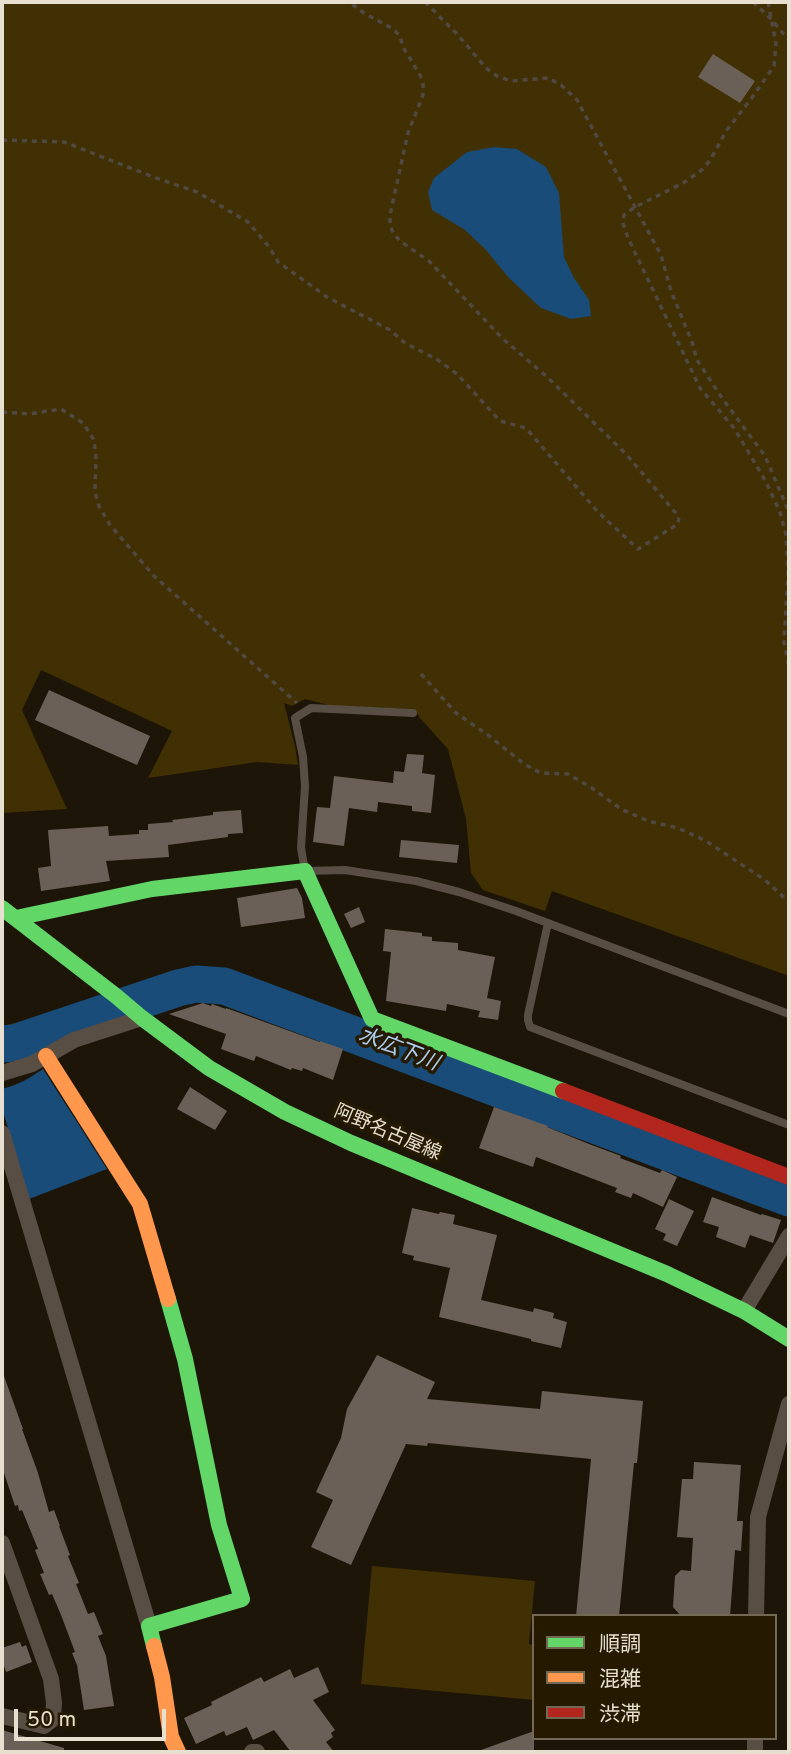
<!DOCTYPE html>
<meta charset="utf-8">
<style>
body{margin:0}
#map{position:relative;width:791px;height:1754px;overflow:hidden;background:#1d1608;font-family:Overpass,"Noto Sans JP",sans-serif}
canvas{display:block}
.frame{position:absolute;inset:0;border:4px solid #e7dfcf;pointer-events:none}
.legend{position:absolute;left:532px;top:1614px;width:245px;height:126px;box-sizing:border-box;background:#251900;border:2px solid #736853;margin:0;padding:9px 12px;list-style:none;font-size:21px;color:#e7dfcf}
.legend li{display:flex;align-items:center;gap:14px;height:35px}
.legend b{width:35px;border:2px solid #736853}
.scale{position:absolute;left:14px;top:1709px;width:152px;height:32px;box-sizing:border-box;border:4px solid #e7dfcf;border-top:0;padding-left:9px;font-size:21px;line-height:24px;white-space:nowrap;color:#e7dfcf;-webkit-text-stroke:5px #251900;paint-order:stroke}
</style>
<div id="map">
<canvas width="791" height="1754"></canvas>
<div class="frame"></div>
<ul class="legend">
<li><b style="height:9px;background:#63d668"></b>順調</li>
<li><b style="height:9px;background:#ff974d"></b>混雑</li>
<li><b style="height:9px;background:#b3261e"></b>渋滞</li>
</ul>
<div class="scale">50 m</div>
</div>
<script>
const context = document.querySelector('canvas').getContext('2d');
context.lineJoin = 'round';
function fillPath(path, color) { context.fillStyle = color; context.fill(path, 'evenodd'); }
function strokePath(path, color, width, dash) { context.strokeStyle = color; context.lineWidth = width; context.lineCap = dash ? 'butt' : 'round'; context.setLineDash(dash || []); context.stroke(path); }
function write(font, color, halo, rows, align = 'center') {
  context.font = font + ' Overpass,"Noto Sans JP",sans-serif'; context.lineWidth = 7; context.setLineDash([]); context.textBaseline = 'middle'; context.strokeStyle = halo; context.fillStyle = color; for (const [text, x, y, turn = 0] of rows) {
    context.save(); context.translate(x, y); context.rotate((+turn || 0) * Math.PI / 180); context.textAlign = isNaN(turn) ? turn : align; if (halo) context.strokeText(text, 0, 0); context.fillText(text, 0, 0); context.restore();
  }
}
fillPath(new Path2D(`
 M2,2H789V976L552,891L545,911L483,890L471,873L466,819L448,749L420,718L415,709L332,706L305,699L292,706L284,703L295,746L298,765L257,762L148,778L172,731L41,670L22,710L67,809L2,813Z
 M95,998L107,1008L38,1030L2,1038V1026L37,1018Z
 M372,1566L535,1581L529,1644L534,1645V1700L361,1684Z`), '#413003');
fillPath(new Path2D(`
 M494,147L517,149L546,167L559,193L564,257L574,278L589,300L591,316L571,319L541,308L509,278L486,250L465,230L432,210L428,192L434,178L467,152Z
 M43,1069L107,1169L29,1199L2,1108V1089C18,1085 30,1078 43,1069Z`), '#194c79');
strokePath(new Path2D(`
 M2,1044L14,1043L178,988L196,984L224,986L789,1198`), '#194c79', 37);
fillPath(new Path2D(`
 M713,54L755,81L740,103L698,77Z
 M49,690L150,736L137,765L35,720Z
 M407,754L424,755L422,773L435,775L431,813L412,811V806L378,802L377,812L349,808L344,846L313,842L317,807L330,808L334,776L393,783L394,771L404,772Z
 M241,810L243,833L228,834V837L168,845L169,857L106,861L110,881L41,891L38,868L51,866L48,830L108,826L109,836L139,834V830H148V824L173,822L172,820L213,815V812Z
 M401,840L459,845L457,863L399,857Z
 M297,888L302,898L305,918L241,927L237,898Z
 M359,907L365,922L351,928L344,914Z
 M385,929L422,933V936L432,937V941L458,943V950L495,957L487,998L501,1001L498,1020L478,1017L480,1011L447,1004L446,1011L386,1001L391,952L383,951Z
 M203,1003L211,1006L212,1004L226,1009V1008L320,1042V1041L343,1049L333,1080L303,1068L302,1071L292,1068L291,1070L256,1056L254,1061L221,1049L226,1034L169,1014Z
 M190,1087L227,1111L215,1130L177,1109Z
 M494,1107L548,1126L547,1127L589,1144L621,1156L620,1158L660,1173L662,1170L677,1177L663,1207L633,1193L631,1198L615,1192L617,1188L536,1157L533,1167L479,1148Z
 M712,1197L761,1215L762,1214L781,1220L773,1243L750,1235L745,1248L716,1237L719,1227L703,1222Z
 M669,1199L694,1211L677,1246L663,1240L666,1234L655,1229Z
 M412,1208L439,1214L440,1212L455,1215L453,1224L497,1235L481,1300L533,1312L534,1308L554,1313L553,1318L567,1322L561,1348L531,1341V1339L439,1317L450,1268L413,1260L414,1256L402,1253Z
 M377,1355L435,1382L427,1399L540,1409L542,1391L643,1401L637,1463H634L619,1616H576L591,1459L428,1443L427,1446L406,1444L351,1565L311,1547L333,1500L316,1492L341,1438L347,1409Z
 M2,1376H4L23,1429H22L38,1473L49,1512L54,1510L60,1526H59L70,1555L68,1556L79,1583L76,1584L88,1614L94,1612L103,1634L98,1636L106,1656L114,1706L84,1710L77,1665L72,1653L75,1652L61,1615L52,1594L49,1595L40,1574L44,1573L35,1550L38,1549L22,1510L19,1511L18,1505L15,1506L2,1467Z
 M694,1462L741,1465L737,1521H743L741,1551L735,1550L730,1616H681L673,1607L675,1576L681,1570L691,1571L693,1538L677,1537L682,1479H693Z
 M20,1642L22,1647L26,1645L32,1662L6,1672L2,1660V1648Z
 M318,1667L329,1692L313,1700L335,1730L331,1733L333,1737L326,1742L334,1752H291L274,1730L253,1740L247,1727L226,1736L224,1731L196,1744L184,1718L212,1705L211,1702L261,1677L264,1682L290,1669L294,1678Z
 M2,1730L64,1748V1752H2Z
 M534,1731V1752H481V1750Z`), '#6a6057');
strokePath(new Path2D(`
 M425,2L457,34L486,68L497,76L511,81L548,78L561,85L577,100L661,255L671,291L692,342L697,360L722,398L765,456L789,512
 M753,2L771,19L789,40
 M768,2L776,44L774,66L751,99L726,131L711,159L703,169L685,182L635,207L624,215L623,223L628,238L700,388L734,428L765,480L780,512L786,535L788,572L784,642L789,667
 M2,140L64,142L156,178L197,192L248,222L270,248L278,262L327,297L390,330L405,343L438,360L457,374L500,421L526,428L597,511L638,549L678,524L679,517L627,455L546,376L502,338L429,261L400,241L394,234L390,226V215L408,133L423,95V83L420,75L403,47L400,36L393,29L364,13L349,2
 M2,412L29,414L61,409L83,423L94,440L96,457L95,492L99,506L110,525L154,576L297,703
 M421,674L456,713L488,735L524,764L541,773L568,774L592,788L621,809L648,821L678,828L706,841L765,880L789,902`), '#514941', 3.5, [5, 5]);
strokePath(new Path2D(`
 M413,713L311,708L295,718L303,757L305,786L301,848L305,871L345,870L416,881L459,892L516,911L789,1014
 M548,923L528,1015V1020L530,1027L789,1125`), '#584e44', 8);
strokePath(new Path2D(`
 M2,1073L32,1064L74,1040L142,1018
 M2,1133L149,1626
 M744,1311L789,1236
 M2,1543L51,1679L54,1703L53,1719L44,1726L2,1716
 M756,1616L758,1517L789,1404
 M252,1752H257
 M755,1752V1738`), '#584e44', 16);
strokePath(new Path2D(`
 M2,908L116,996L142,1018L209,1068L285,1112L351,1143L667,1274L744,1311L789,1339
 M16,918L152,889L305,871L372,1019L563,1091
 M154,1646L149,1626L242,1599L219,1525L185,1359L168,1299`), '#63d668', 16);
strokePath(new Path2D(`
 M46,1056L140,1204L168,1299
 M154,1646L162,1677L171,1737L178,1752`), '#ff974d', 16);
strokePath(new Path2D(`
 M563,1091L789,1177`), '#b3261e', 16);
write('19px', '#e7dfcf', '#251900', [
 ["阿野名古屋線",387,1134,23]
]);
write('italic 21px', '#abcef2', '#251900', [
 ["水広下川",398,1051,21]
]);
</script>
